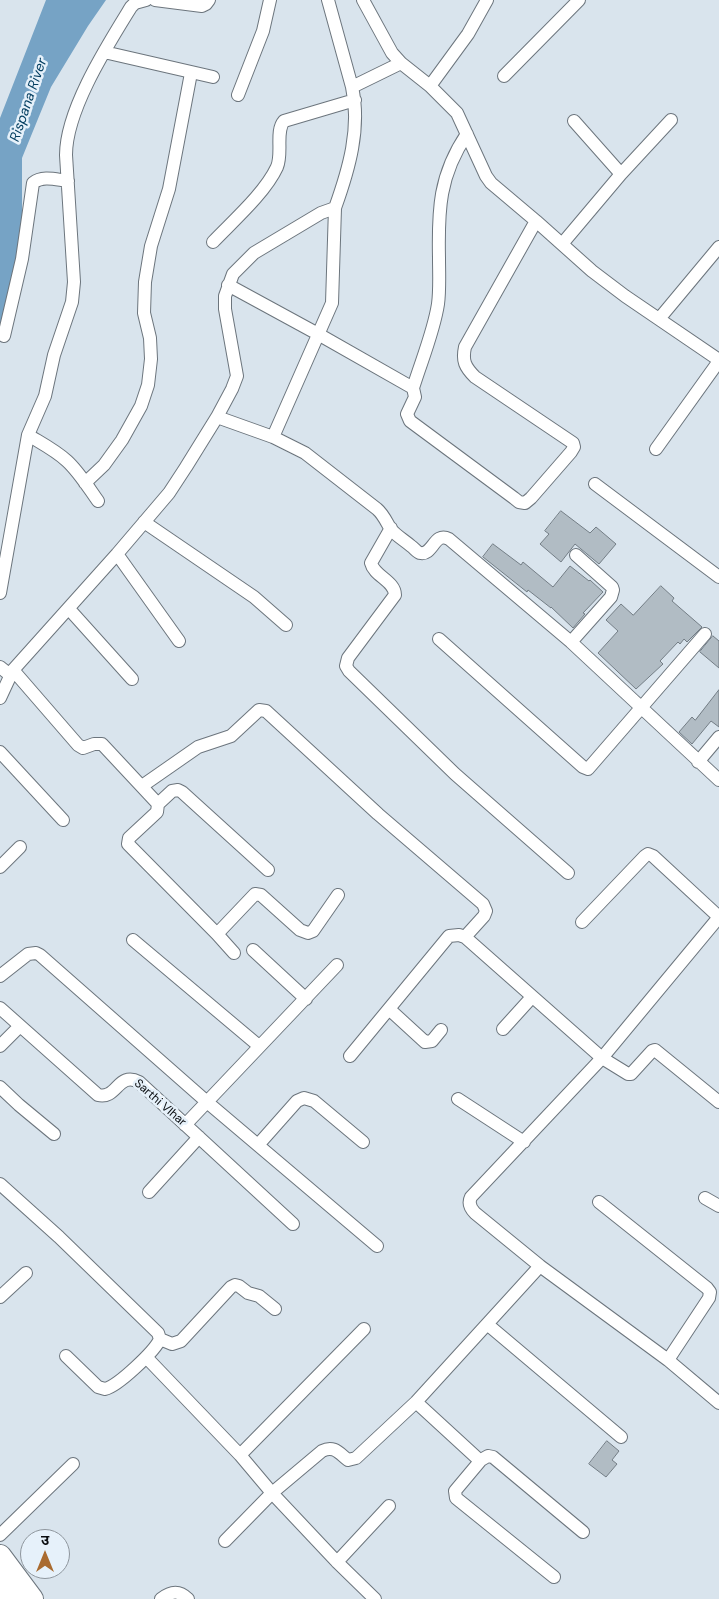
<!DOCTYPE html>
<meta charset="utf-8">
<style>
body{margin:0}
#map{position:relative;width:719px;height:1599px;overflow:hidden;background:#d9e4ed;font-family:"DM Sans","Noto Sans Devanagari",sans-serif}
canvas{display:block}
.north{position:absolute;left:20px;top:1529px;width:50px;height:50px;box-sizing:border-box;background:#e6f1fa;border:1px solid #8e969d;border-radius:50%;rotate:0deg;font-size:14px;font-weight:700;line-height:20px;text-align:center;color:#0b0e11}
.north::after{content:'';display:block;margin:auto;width:18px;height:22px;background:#a96b30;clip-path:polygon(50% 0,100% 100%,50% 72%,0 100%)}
</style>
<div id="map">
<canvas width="719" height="1599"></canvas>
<div class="north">उ</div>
</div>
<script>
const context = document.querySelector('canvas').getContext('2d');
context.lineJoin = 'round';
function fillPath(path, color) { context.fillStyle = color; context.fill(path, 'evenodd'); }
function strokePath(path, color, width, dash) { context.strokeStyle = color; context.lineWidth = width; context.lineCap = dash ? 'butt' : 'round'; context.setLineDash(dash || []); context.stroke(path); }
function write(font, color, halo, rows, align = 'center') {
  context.font = font + ' "DM Sans",sans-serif'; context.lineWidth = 5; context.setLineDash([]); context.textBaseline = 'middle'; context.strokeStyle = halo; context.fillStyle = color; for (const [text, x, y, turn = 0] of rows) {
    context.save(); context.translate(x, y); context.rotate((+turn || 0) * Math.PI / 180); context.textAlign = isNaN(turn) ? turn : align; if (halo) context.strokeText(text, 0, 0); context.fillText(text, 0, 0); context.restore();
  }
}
fillPath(new Path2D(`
 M46,0H106L88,26L51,87L22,158V232L0,329V118Z`), '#76a3c5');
const building = new Path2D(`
 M561,511L590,533L596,527L616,544L599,564L575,544L561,562L540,544L549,534L545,531Z
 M493,544L521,565L523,562L553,587L570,566L589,581L590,580L603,592L583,613L585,614L573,628L551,607V608L528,590L527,592L483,557Z
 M661,586L674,598L672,601L702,627L687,642L684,639L680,644L678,642L660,661L663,664L636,689L598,653L618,631L606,620L621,604L633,615Z
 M713,636L719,641V668L700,652Z
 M719,690V727L711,721L692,744L679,732L692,717L695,720Z
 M607,1441L619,1451L612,1460L617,1464L606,1477L589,1464Z`);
fillPath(building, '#b1bcc4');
strokePath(building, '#737d85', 1);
const street = new Path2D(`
 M155,0L202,6L206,4L209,0
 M363,0L392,53L401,63L430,86L457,113L486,176L491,183L536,221L592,271L625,296L719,360
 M104,52L213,77
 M504,76L579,0
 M430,86L468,34L487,0
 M352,87L401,63
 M238,95L263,31L270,0
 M574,121L621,174
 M213,242C233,221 265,193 277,167C283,153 275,131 284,121L355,100
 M562,244L621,174L671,120
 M228,285L318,334L413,388L415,397L407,414L410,421L514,498L519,502L525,503L531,498L571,452L574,447L573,443L475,377C465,367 462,361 465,347L536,221
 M659,319L719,247
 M4,336L22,259L33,183C43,175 57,180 68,181
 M413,388C421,362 434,331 438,304C440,289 439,273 439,258C438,210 439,175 467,134
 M217,417L273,437L305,453L377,509C383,514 386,521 390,528C395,535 404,540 411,546C414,548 417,552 420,553C433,556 434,531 449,539L571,642L719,780
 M28,435C41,443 55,450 67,461C79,472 88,487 98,501
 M273,437L332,303L335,208
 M656,449L719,361
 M85,483L104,465L122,440L141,406L148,385L151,359L150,338L144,313L145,282L151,246L169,189L191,73
 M595,484L719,577
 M144,522L254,597L286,625
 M391,528L371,563C374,576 395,581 395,595L348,658L346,666L349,671L455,774L568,873
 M117,554L179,641
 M0,593L28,435L45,396L54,355L72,302L74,282L66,155C66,110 107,46 131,7L135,3L146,0
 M69,609L132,679
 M439,639L583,767L588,769L705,634
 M571,642L611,597L613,590L612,587L576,555
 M0,667L10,675
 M13,670L78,745L83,748L94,744H102L158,804L157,812L129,838L128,844L217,934
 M0,698L13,670L117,554L169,493L186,467L217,417L232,389L237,376L225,309V296L233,274L254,253L321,213L335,208C349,169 361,128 352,87L328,0
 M0,752L63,820
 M698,762L719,737
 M142,786L198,747L231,736L259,710L266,711L378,814L483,904L486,911L484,916L465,937
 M158,804L172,791L178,790L182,792L268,870
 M0,867L20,847
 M719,917L602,1058L471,1197C468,1203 470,1208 475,1213L540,1266L668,1360L719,1403
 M582,922L645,856L648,854L653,856L719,917
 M133,940L259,1046
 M253,950L306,999
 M234,953L217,934L255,894L261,895L300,930L308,933L313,931L338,895
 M0,976L28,954L36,953L40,955L207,1102L377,1246
 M0,1008L98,1095C117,1100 118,1071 139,1082L293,1224
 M389,1009L425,1042L432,1041L441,1030
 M503,1029L532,997
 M0,1046L20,1026
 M350,1056L449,936L459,935L465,937L602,1058L628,1074H631L652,1051L655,1050L719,1102
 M0,1087L19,1105L54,1134
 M458,1099L524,1142
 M185,1125L337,965
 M258,1145L297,1101L304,1098L314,1101L363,1142
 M0,1184L59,1237L158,1333L160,1339C155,1351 118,1386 105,1389L98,1387L66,1356
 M149,1192L199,1137
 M705,1198L719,1206
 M599,1202L707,1288L710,1292L709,1298L668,1360
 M0,1297L26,1273
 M487,1324L621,1437
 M160,1339L172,1344L181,1341L231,1287L235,1285L239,1286L248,1293L259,1296L275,1309
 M146,1357L240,1455L272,1493L337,1562L375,1599
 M416,1402L477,1458L481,1460L488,1456L493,1457L583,1532
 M240,1455L364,1329
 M481,1460L455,1491L456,1498L554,1577
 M0,1535L73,1464
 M225,1541L272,1493L322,1451C334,1445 339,1453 348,1460L356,1458L416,1402L540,1266
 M337,1562L389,1506
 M161,1599C171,1591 179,1590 188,1599`);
const highway = new Path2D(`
 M0,1556L32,1599
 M0,1584L11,1599`);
strokePath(street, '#6c757d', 14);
strokePath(highway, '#6c757d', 24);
strokePath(street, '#fff', 12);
strokePath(highway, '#fff', 22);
write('12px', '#0b0e11', '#e6f1fa', [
 ["Sarthi VIhar",160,1103,41]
]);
write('italic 14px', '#053f61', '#e6f1fa', [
 ["Rispana River",29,100,-71]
]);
</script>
